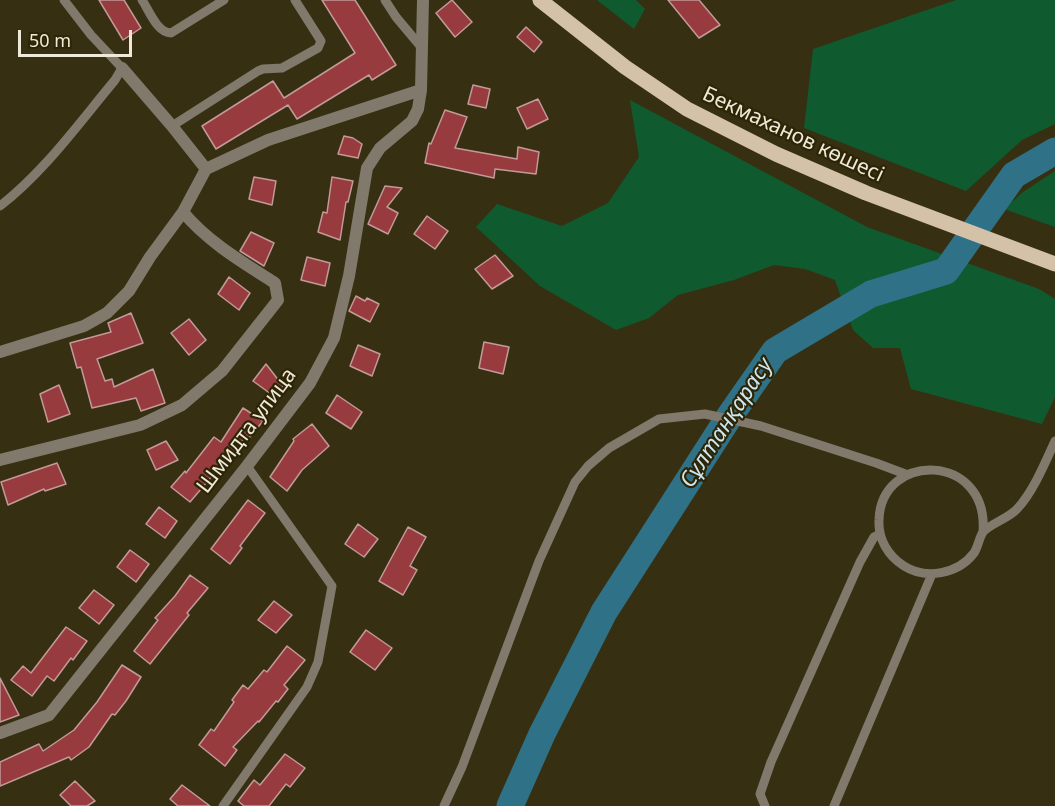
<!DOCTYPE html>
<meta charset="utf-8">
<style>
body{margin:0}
#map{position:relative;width:1055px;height:806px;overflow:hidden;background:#372f11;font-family:"Noto Sans",sans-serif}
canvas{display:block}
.scale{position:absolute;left:18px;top:30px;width:114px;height:27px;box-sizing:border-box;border:3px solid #eee9d8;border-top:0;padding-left:8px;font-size:18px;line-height:21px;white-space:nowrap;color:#eee9d8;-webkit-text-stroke:4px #2d2506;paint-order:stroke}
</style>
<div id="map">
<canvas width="1055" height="806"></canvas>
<div class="scale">50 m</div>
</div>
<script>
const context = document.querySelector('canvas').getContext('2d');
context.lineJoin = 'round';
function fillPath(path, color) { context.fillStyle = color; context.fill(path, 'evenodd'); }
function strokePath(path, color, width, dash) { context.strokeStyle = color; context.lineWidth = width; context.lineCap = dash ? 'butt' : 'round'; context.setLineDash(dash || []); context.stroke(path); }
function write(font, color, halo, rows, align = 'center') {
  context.font = font + ' "Noto Sans",sans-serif'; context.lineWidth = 4.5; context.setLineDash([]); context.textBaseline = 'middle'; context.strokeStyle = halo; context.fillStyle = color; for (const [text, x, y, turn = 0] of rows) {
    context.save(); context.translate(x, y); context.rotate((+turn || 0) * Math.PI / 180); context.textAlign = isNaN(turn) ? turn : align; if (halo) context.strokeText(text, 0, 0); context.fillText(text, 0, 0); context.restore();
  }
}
fillPath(new Path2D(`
 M597,0H636L645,9L634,29Z
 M956,0H1055V124L1022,140L966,191L804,128L813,49Z
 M630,100L867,227L1039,289L1055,299V397L1042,424L911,389L900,348H873L853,330L835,280L805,269L774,265L734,280L678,295L649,318L616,330L540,286L476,227L497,204L562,226L608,203L639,157Z
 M1055,171V227L1004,209L1023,192Z`), '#0f5b2f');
strokePath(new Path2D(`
 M510,806L542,734L604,612L729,417L775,351L871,294L946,271L1014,175L1055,151`), '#2f7187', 27);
const building = new Path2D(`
 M99,0H124L141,28L123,40Z
 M322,0H355L396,65L372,80L369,75L297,119L288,105L216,149L202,126L273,81L284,98L355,53Z
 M452,0L472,22L455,37L436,13Z
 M668,0H699L720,25L699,38Z
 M526,27L542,42L534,52L517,37Z
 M473,85L490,89L486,108L468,104Z
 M538,99L548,119L527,129L517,108Z
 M445,110L467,117L455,148L517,159L518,147L539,152L536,174L495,169L494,178L425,163L429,143L431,144Z
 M344,136L353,138L362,144L358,158L338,154Z
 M254,177L276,181L272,205L249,199Z
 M332,177L353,181L348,202H346L340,240L318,232L323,212L327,213Z
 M385,186L402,188L387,207L398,213L388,234L368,224Z
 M427,216L448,231L435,249L414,234Z
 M251,232L274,243L264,266L240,251Z
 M495,255L513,276L492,289L475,269Z
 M307,257L330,263L325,286L301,280Z
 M229,277L250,293L239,310L218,294Z
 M356,296L365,301L367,298L379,304L370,322L349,311Z
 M131,313L143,343L97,359L105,381L112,379L114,387L153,369L165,403L141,411L136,398L92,408L81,367L77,368L70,343L111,332L108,323Z
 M189,319L206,340L189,355L171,333Z
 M484,342L509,347L503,374L479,368Z
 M358,345L380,354L372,376L350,366Z
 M266,364L283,386L275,397L253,381Z
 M59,385L70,414L48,422L40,394Z
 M337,395L362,412L351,429L326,413Z
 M243,408L263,421L250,437L247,435L190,502L171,487L185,471L186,473L214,437L221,442Z
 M312,424L329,446L302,470L287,491L270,477L294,441L293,439Z
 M166,441L178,460L156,470L147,450Z
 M57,463L66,484L45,491L44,489L8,505L1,482Z
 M248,500L265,513L240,546L242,548L230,564L211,549Z
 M159,507L177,521L165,538L146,524Z
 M358,524L378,539L364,557L345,544Z
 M408,527L426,537L410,566L417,570L403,595L379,581Z
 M130,550L149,564L136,582L117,567Z
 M190,575L208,588L187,613L189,615L150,664L134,651L158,620L155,618L175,596Z
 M94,590L114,605L99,624L79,608Z
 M274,601L292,615L276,633L258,620Z
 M66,627L87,641L73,660L71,658L54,681L47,676L32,696L11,680L23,666L31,673Z
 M366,630L392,648L375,670L350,652Z
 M287,646L305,660L284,685L288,689L278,702L276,701L259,722L258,721L233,747L237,750L225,766L199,745L211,729L214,731L234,702L232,700L243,685L248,689L264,670L267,672Z
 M122,665L141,677L126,701L115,715L112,714L89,747L71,760L69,757L0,786V762L39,744L43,751L74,730L97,702Z
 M0,678L19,715L0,722Z
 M285,754L305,768L290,787L286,784L269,806H244L238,801L254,780L260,785Z
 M75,781L95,801L87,806H71L60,795Z
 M182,785L210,806H178L170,799Z`);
fillPath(building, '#973b3f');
strokePath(building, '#c29a99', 1.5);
strokePath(new Path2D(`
 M142,0C149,10 157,33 171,33L224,0
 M385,0L396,17L422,48
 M172,126L258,71L263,69L282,68L318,48L321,41L295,0
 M0,206C45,171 79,123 115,80L122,68L91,35L64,0
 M983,532C989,452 881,451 879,520C878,539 888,556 904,566C926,580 958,574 974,553C978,547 979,538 983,532C990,524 1009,518 1017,509C1033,492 1045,463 1055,441
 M223,806L307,687L318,662L332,586L247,466
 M444,806L462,767L539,561L575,482L588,466L609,448L659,419L705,414L761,426L876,463L908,475
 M765,806L760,794L771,762L860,562L874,537L880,534
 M834,806L932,574`), '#81796c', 9);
strokePath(new Path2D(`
 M122,68L172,126L206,169
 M0,352L84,326L107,313L129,291L150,257L183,212L206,169L268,140L421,90
 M0,460L140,425L182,405L222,371L278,300L275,283C242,262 208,242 183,212
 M0,733L49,715L247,466L310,383L334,338L349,276L367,168L380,148L412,121L418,109L421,90L423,0`), '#81796c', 12);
strokePath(new Path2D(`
 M540,0L625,67L687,109L776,154L866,193L1055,264`), '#d4c2a8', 15);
write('21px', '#eee9d8', '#2d2506', [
 ["Бекмаханов көшесі",793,135,25],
 ["Шмидта улица",247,431,-53]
]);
write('italic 22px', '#cde7f1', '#2d2506', [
 ["Сұлтанқарасу",727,423,-57]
]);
</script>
